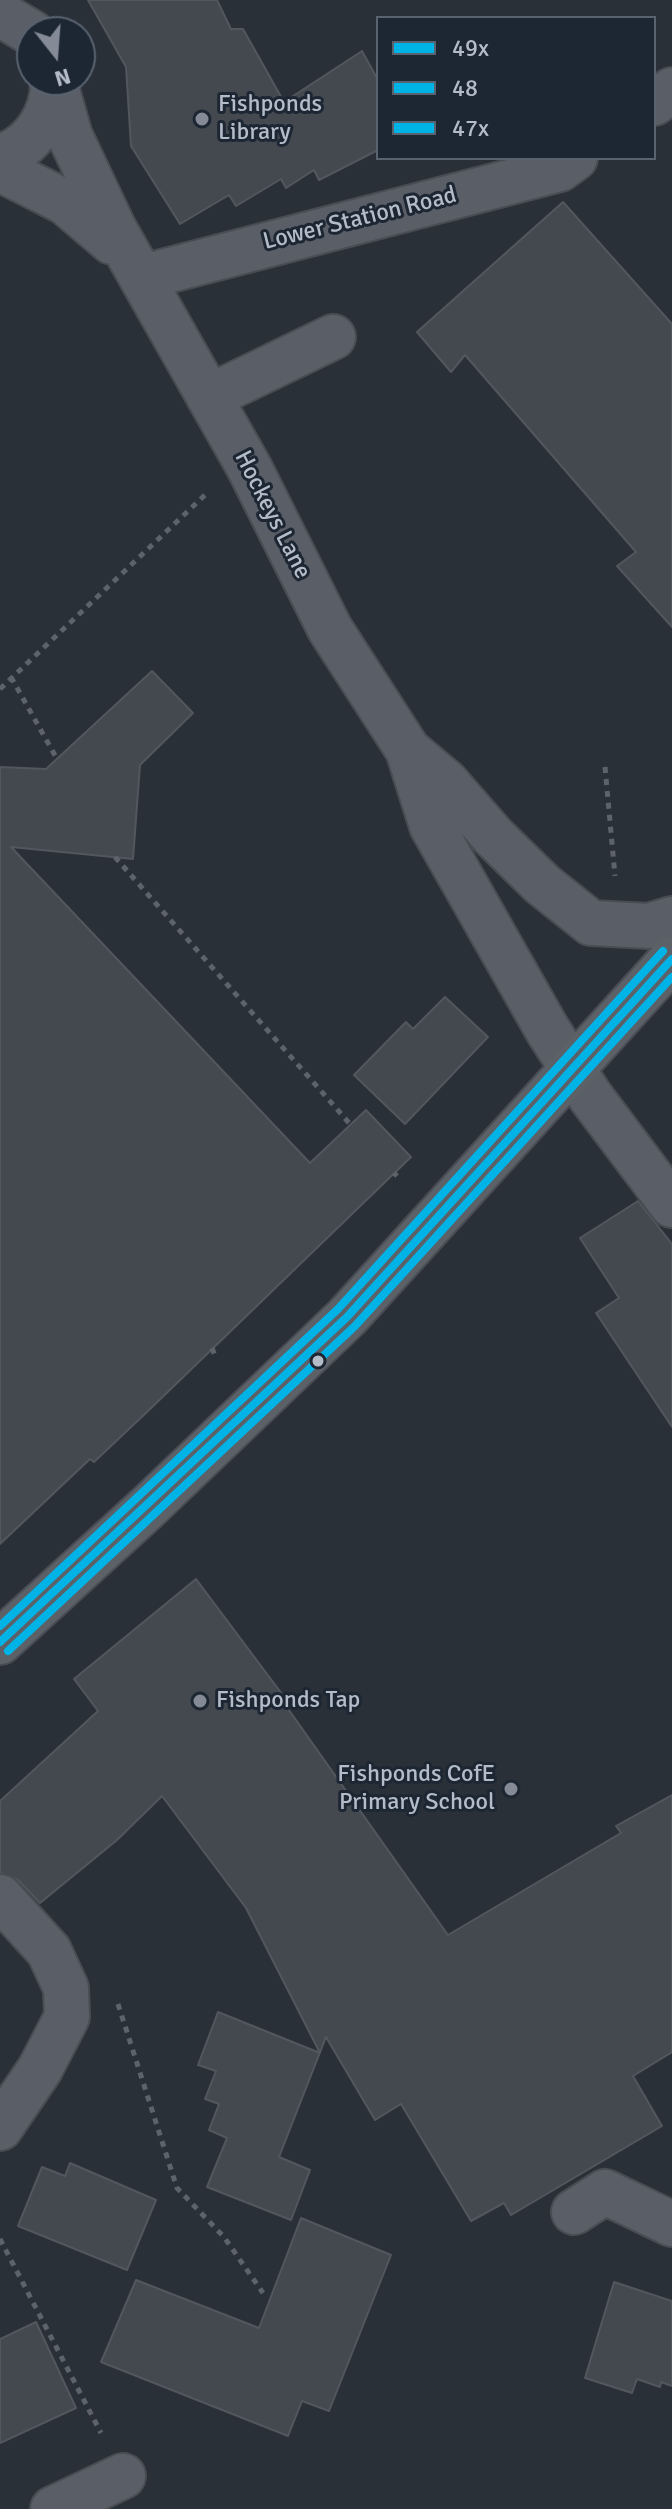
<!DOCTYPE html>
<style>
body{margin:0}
#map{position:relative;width:672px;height:2509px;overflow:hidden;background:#2a3038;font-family:Signika,sans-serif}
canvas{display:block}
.legend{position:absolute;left:376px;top:16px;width:280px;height:144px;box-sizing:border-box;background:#1d2633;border:2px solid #59626f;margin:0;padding:10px 14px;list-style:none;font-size:24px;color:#b4bcc9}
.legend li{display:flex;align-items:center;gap:16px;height:40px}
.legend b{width:40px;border:2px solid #59626f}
.north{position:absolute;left:16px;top:16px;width:80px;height:80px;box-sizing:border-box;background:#1d2633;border:2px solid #59626f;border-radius:50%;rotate:163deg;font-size:22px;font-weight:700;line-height:32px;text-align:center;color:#b4bcc9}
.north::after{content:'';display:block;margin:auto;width:28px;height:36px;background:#848b96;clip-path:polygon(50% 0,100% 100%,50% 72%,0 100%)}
</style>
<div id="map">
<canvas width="672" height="2509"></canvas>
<ul class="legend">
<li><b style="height:10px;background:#00b3e6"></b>49x</li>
<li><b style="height:10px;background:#00b3e6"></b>48</li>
<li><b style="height:10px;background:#00b3e6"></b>47x</li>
</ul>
<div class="north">N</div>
</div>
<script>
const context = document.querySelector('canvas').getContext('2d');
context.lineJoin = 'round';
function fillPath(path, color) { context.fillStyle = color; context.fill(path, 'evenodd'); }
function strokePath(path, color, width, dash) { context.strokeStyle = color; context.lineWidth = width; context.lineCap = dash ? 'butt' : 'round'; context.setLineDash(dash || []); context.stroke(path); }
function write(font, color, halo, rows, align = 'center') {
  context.font = font + ' Signika,sans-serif'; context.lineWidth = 6; context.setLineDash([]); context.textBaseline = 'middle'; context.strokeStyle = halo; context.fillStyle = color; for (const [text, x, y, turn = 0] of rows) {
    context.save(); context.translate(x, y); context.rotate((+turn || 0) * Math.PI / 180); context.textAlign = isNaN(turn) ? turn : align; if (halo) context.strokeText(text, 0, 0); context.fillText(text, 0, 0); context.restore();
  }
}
const building = new Path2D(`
 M88,0H217L231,29H243L284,102L362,51L378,80V150L319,180L314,170L286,188L281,179L236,206L229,195L180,224L131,146L126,67Z
 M563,202L672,324V627L617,566L636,552L465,355L451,372L417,332Z
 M152,671L193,713L140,765L133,859L11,847L310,1163L366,1110L411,1157L148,1411L94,1462L90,1459L0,1544V767L46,769Z
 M445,997L488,1037L405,1124L354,1075L406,1022L413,1029Z
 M638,1201L672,1244V1427L596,1313L619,1298L580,1238Z
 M196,1579L282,1694L279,1696L448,1935L621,1833L616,1826L672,1795V2052L633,2076L662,2126L511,2215L504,2203L471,2221L401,2104L375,2120L326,2037L279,2157L310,2170L291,2220L207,2187L227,2138L209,2130L219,2104L205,2099L216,2071L198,2065L218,2012L320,2053L246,1908L162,1796L117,1840L40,1903L18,1880L0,1873V1801L98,1711L74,1679Z
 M70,2163L156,2200L127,2270L18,2226L42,2167L65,2176Z
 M301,2218L391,2255L329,2411L302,2401L288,2436L101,2362L136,2280L259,2328Z
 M614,2282L672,2301V2386L661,2382L660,2387L637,2379L632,2393L585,2378Z
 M36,2322L76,2408L0,2443V2339Z`);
fillPath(building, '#444950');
strokePath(building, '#52575f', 2);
const minor = new Path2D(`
 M0,14L32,33
 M54,80L70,136L113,227L250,469L330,629L408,750L446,782L493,836L542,884L591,923L649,926L672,919
 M654,103L672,90
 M0,157C33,147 54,114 53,80
 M0,169L65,202L112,242
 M143,277L560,169L575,158
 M209,397L333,337
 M408,750L432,826L547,1029L590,1096L672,1205
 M0,1897L49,1951L66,1988L67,2017L40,2069L0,2128
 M574,2212L605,2192L672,2224
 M53,2509L123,2476`);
const major = new Path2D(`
 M0,1642L147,1508L347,1317L672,959`);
strokePath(minor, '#484c53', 48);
strokePath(major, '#484c55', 48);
strokePath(new Path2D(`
 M11,677L57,759
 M0,689L205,495
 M605,767L615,876
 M115,857L350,1124
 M394,1173L397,1176
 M212,1348L215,1356
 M118,2004L177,2188L224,2237L263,2293
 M0,2239L101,2433`), '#5d636a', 5, [6, 6]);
strokePath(minor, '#5a5e66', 44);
strokePath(major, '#5c6168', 44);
strokePath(new Path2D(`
 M0,1642L347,1317L672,959`), '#00b3e6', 8);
strokePath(new Path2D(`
 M8,1651L355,1326L672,977`), '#00b3e6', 8);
strokePath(new Path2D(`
 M0,1626L338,1309L663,951`), '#00b3e6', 8);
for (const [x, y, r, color] of [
 [202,119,8,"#848b96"],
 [318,1361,7,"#b4bcc9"],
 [200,1701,8,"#848b96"],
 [511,1789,8,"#848b96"]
]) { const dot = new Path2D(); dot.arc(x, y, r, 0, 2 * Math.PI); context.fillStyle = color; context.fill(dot); strokePath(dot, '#1d2633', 3); }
write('24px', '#b4bcc9', '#1d2633', [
 ["Fishponds",218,105],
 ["Library",218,133],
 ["Fishponds Tap",216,1701],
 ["Fishponds CofE",495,1775,"right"],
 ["Primary School",495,1803,"right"]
], 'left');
write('24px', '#b4bcc9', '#1d2633', [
 ["Lower Station Road",360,219,-14],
 ["Hockeys Lane",272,515,63]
]);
</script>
